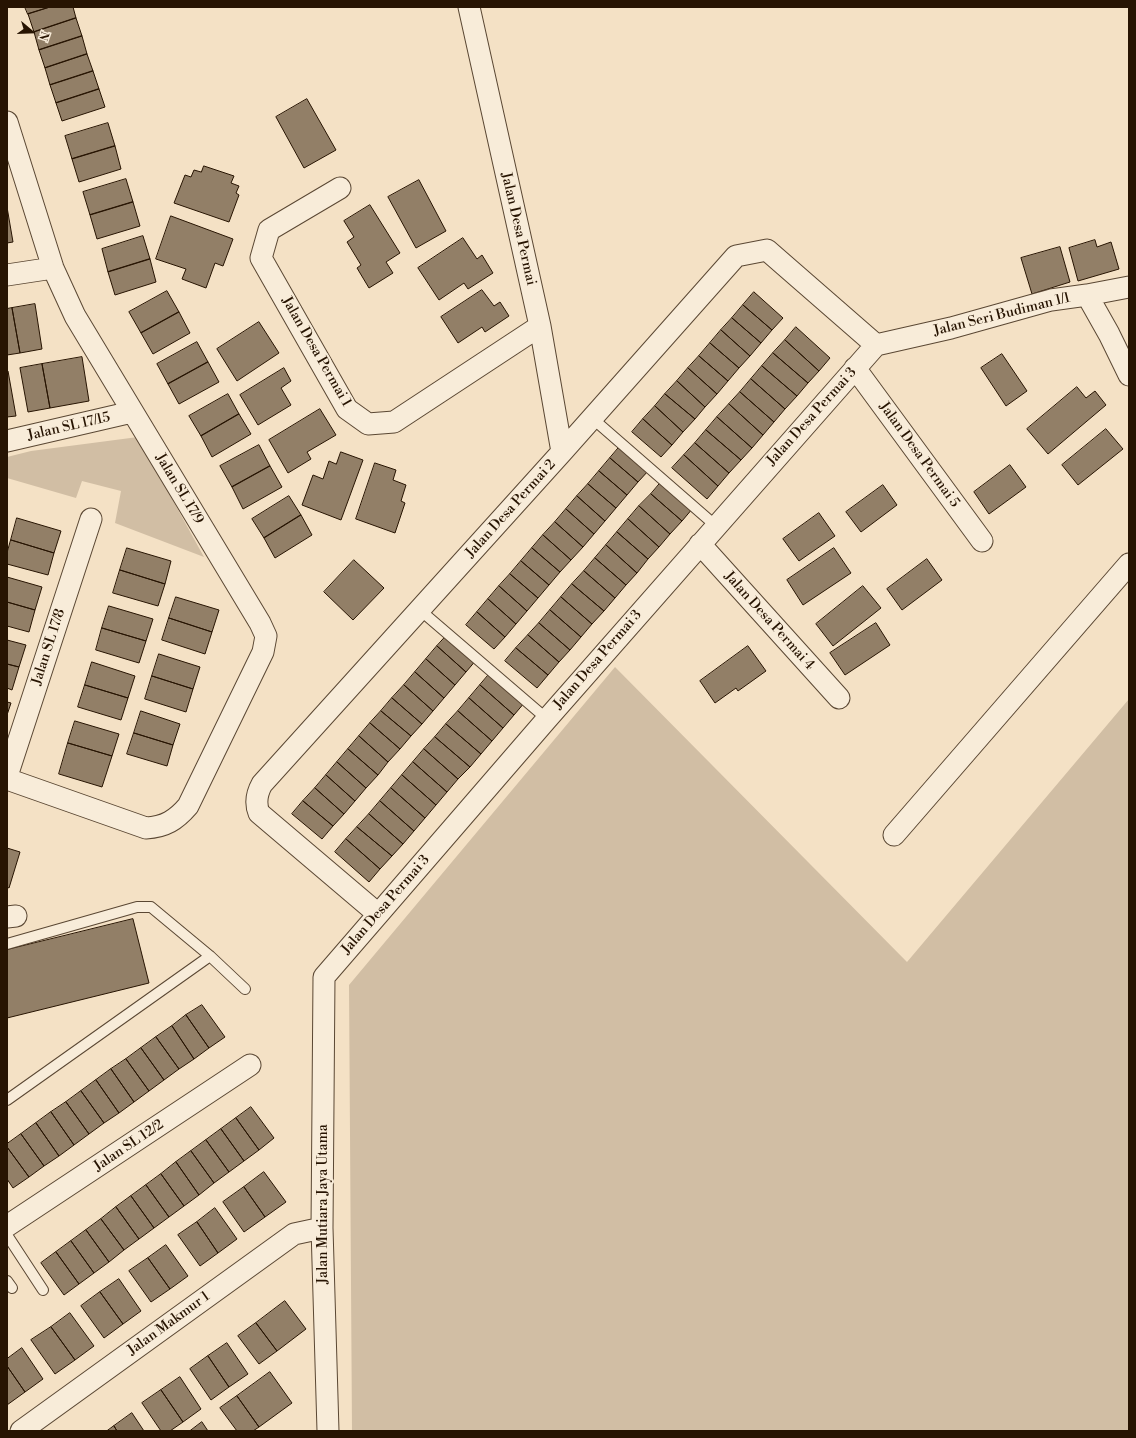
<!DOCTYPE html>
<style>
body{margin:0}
#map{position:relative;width:1136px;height:1438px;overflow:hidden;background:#f4e1c5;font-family:"Libre Bodoni",serif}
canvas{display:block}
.frame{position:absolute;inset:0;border:8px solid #271402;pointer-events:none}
.north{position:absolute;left:12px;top:12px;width:40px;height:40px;-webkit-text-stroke:3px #f8ecd9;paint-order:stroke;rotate:109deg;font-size:11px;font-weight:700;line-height:16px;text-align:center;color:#271402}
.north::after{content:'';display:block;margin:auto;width:14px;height:18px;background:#271402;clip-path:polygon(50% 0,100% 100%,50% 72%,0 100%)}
</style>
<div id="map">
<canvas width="1136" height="1438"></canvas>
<div class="frame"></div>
<div class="north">N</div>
</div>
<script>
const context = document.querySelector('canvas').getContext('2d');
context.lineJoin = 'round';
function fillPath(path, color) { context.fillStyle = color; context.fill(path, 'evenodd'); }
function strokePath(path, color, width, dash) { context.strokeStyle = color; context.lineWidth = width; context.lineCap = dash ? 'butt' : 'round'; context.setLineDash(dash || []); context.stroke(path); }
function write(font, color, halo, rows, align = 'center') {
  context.font = font + ' "Libre Bodoni",serif'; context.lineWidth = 4; context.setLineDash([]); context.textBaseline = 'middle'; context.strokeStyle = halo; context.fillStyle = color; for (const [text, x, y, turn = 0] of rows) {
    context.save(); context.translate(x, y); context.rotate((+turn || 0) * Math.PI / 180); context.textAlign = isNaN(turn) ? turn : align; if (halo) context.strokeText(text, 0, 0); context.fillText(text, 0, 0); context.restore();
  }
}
fillPath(new Path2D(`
 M138,437L204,557L115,523L121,491L82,481L76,498L7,478V457L31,451Z
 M615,667L907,962L1129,699V1431H352L349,985Z`), '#d1bea4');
const building = new Path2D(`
 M25,7H50L28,14Z
 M50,7H73L76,18L34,32L28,14Z
 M76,18L82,36L39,50L34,32Z
 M82,36L87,54L45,68L39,50Z
 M87,54L93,71L50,85L45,68Z
 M93,71L99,89L56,103L50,85Z
 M99,89L105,107L62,121L56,103Z
 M307,99L336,150L304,168L276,117Z
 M108,123L115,146L72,159L65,136Z
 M115,146L121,169L79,182L72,159Z
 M204,166L234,176L231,183L239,186L236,193L239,195L229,222L174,203L185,175L191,177L194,170L201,172Z
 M126,179L133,202L90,215L83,192Z
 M419,180L446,231L416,248L388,197Z
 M133,202L140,226L97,239L90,215Z
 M370,205L400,253L386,262L393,273L369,288L357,268L361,265L347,242L354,237L344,221Z
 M7,207L13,242L7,243Z
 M171,216L233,239L223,266L215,263L206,288L182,279L186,269L156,259Z
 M143,236L150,259L108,272L102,249Z
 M463,238L477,259L482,255L493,273L468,289L464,283L439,300L418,268Z
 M1095,240L1097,247L1111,242L1119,269L1078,281L1069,248Z
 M1060,247L1070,282L1032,294L1021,258Z
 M150,259L156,282L115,295L108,272Z
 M482,290L494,306L500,302L509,316L485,332L482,327L458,343L441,317Z
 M167,291L179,312L141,333L129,312Z
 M754,292L783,318L772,330L743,305Z
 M35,304L42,349L20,353L12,308Z
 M743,305L772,330L761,343L732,318Z
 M12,308L20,353L7,355V309Z
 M179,312L190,333L153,354L141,333Z
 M732,318L761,343L750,356L721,330Z
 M259,322L279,353L237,381L217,349Z
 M796,327L830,358L819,371L785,340Z
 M721,330L750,356L739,368L710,343Z
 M785,340L819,371L808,383L773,353Z
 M197,342L208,362L168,384L157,364Z
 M710,343L739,368L728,381L699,356Z
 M773,353L808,383L797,396L762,366Z
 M1002,354L1027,391L1006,406L981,368Z
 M699,356L728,381L717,394L688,368Z
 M82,357L89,401L50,408L42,364Z
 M208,362L219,382L179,404L168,384Z
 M42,364L50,408L28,412L20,368Z
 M762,366L797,396L785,409L751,379Z
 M284,368L291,381L281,388L291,405L258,425L240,395Z
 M688,368L717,394L705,407L677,381Z
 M7,371H8L16,416L7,417Z
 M751,379L785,409L774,422L740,392Z
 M677,381L705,407L695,419L665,394Z
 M1077,387L1086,398L1095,391L1106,405L1048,454L1027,429Z
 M740,392L774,422L763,435L729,404Z
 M228,394L239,414L201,436L189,416Z
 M665,394L695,419L683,432L655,406Z
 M729,404L763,435L752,448L717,417Z
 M655,406L683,432L672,445L643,419Z
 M320,409L336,435L307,452L311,459L288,473L269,440Z
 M239,414L251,434L212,457L201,436Z
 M717,417L752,448L741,460L706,430Z
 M643,419L672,445L661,457L632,432Z
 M1106,429L1123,449L1078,485L1062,465Z
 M706,430L741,460L729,473L695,443Z
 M695,443L729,473L718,486L684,455Z
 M259,445L270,466L232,487L220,466Z
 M621,445L649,470L638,482L610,458Z
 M341,452L363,460L341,520L302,505L313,475L323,479L329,461L336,464Z
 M684,455L718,486L707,499L672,468Z
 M610,458L638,482L627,495L599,471Z
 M375,463L396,470L393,480L406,485L401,501L405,503L395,533L356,519Z
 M1010,465L1026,487L989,514L974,492Z
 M270,466L282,487L243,509L232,487Z
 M599,471L627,495L616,508L588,484Z
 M662,481L693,508L682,521L651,494Z
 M588,484L616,508L605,521L577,496Z
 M883,485L897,505L861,532L846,512Z
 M651,494L682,521L670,534L639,506Z
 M289,496L301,515L264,538L252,519Z
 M577,496L605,521L594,534L566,509Z
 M639,506L670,534L659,547L628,519Z
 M566,509L594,534L583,547L555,522Z
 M819,513L835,536L799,561L783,539Z
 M301,515L312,535L275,558L264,538Z
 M17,518L61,531L54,553L11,540Z
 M628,519L659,547L648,559L617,532Z
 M555,522L583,547L571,560L543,535Z
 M617,532L648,559L637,573L606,545Z
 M543,535L571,560L560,572L532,548Z
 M11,540L54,553L48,575L7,564V553Z
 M606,545L637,573L626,585L595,558Z
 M127,548L171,561L165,584L120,570Z
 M532,548L560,572L549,585L521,561Z
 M834,548L851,573L803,605L787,580Z
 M595,558L626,585L615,598L584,571Z
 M927,559L942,580L902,610L887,589Z
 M354,560L384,588L353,620L324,592Z
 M521,561L549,585L538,598L510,574Z
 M120,570L165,584L158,606L113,593Z
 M584,571L615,598L604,611L572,584Z
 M510,574L538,598L527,611L499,586Z
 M7,577L42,587L35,610L7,602Z
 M572,584L604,611L592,624L561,597Z
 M499,586L527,611L516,624L488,599Z
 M863,586L881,608L833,646L816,624Z
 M176,597L219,610L212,632L169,618Z
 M561,597L592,624L581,637L550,610Z
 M488,599L516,624L505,637L477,612Z
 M7,602L35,610L29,632L7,626Z
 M109,606L153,619L146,641L102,628Z
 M550,610L581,637L570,650L539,623Z
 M477,612L505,637L494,649L466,625Z
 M169,618L212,632L205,654L162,640Z
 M539,623L570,650L559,662L528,635Z
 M876,623L890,645L845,675L830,653Z
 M102,628L146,641L139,663L96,650Z
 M448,634L477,659L466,672L437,646Z
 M528,635L559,662L548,675L516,648Z
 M7,640L26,645L19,667L7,664Z
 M437,646L466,672L455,685L426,659Z
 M748,646L766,671L738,691L736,688L715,703L700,681Z
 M516,648L548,675L537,688L505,661Z
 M159,654L200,667L193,689L152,676Z
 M426,659L455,685L444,698L415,672Z
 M92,662L135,676L128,698L85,685Z
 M7,664L19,667L12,690L7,688Z
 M415,672L444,698L433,711L404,685Z
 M491,672L525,702L514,715L480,685Z
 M152,676L193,689L186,712L145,699Z
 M85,685L128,698L121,720L78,707Z
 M404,685L433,711L422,724L392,698Z
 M480,685L514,715L503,728L469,698Z
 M392,698L422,724L411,736L381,711Z
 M469,698L503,728L492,741L458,711Z
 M7,702L11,703L7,715Z
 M141,711L180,724L173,745L134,733Z
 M381,711L411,736L400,749L370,723Z
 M458,711L492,741L481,754L446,724Z
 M75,721L119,734L112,756L68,743Z
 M370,723L400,749L388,762L359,736Z
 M446,724L481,754L470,767L435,737Z
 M134,733L173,745L167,766L127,754Z
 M359,736L388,762L378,775L348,749Z
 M435,737L470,767L458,779L424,749Z
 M68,743L112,756L102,787L59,774Z
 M348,749L378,775L366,788L337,762Z
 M424,749L458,779L447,792L413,762Z
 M337,762L366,788L355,801L326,775Z
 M413,762L447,792L436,805L402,775Z
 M326,775L355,801L344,814L315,788Z
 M402,775L436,805L425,818L391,788Z
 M315,788L344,814L333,826L303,801Z
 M391,788L425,818L414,831L380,801Z
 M303,801L333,826L322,839L292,814Z
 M380,801L414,831L403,844L369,814Z
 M369,814L403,844L392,856L357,827Z
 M357,827L392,856L380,869L346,839Z
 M346,839L380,869L369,882L335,852Z
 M7,848L20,852L9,888L7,887Z
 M133,919L149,983L7,1018V950Z
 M202,1005L225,1037L209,1048L186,1015Z
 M186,1015L209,1048L194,1059L172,1026Z
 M172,1026L194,1059L179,1069L156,1037Z
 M156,1037L179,1069L164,1080L141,1048Z
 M141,1048L164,1080L149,1091L126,1059Z
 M126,1059L149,1091L134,1102L111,1069Z
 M111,1069L134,1102L119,1113L96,1080Z
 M96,1080L119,1113L104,1123L81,1091Z
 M81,1091L104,1123L89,1134L66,1102Z
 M66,1102L89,1134L74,1145L51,1112Z
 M251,1107L274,1138L259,1150L236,1118Z
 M51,1112L74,1145L59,1156L36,1123Z
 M236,1118L259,1150L244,1161L221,1129Z
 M36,1123L59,1156L44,1166L21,1134Z
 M221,1129L244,1161L229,1172L206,1140Z
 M21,1134L44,1166L29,1177L7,1147V1144Z
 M206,1140L229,1172L214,1183L191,1151Z
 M7,1147L29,1177L13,1188L7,1179Z
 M191,1151L214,1183L199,1195L176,1162Z
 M176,1162L199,1195L184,1206L161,1174Z
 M264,1172L286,1202L265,1217L244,1187Z
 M161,1174L184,1206L169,1217L146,1185Z
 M146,1185L169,1217L154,1228L131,1196Z
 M244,1187L265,1217L244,1232L223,1202Z
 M131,1196L154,1228L139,1239L116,1207Z
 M116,1207L139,1239L124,1250L101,1219Z
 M215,1208L237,1239L218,1253L197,1222Z
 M101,1219L124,1250L109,1262L86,1230Z
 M197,1222L218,1253L200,1266L178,1235Z
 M86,1230L109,1262L94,1273L71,1241Z
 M71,1241L94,1273L79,1284L56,1252Z
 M166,1245L188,1276L170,1289L148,1258Z
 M56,1252L79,1284L64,1295L41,1263Z
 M148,1258L170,1289L151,1302L129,1271Z
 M119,1279L141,1311L123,1324L100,1292Z
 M100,1292L123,1324L104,1338L81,1306Z
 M285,1301L306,1329L277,1351L256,1323Z
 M70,1313L94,1346L75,1360L51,1327Z
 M256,1323L277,1351L259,1364L238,1336Z
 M51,1327L75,1360L55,1374L31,1340Z
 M227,1343L248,1374L229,1387L208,1356Z
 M22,1348L43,1379L25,1392L7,1366V1359Z
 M208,1356L229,1387L211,1400L190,1369Z
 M7,1366L25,1392L7,1405Z
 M270,1372L292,1403L259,1427L237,1396Z
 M180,1377L201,1409L183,1422L161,1390Z
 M161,1390L183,1422L170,1431H161L142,1403Z
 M237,1396L259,1427L253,1431H237L220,1408Z
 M132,1413L144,1431H117L114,1426Z
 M202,1422L208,1431H190Z
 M114,1426L117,1431H107Z`);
fillPath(building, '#927f67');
strokePath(building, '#271402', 1);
const service = new Path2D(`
 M592,418L716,526
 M420,610L547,719
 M7,944L137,907H151L210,956L245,989
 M7,1100L210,956
 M7,1235L43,1290
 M7,1281L12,1288`);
const minor = new Path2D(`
 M469,7L540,326L562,452
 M7,122L53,268L75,316L260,623L266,636L263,652L188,806C176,820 165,827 146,828L7,779
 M340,188L269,230L261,258L347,409L368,424L394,422L540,326
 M7,275L53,268
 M1087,295L1109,334L1129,375
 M876,345L951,328L1051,300L1087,295L1129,287
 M855,368L982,541
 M7,441L132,412
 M700,544L839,698
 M7,776L91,519
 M894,835L1129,564
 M378,914L259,813C255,803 257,793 262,784L562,452L736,256L767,250L876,345
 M7,917L16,916
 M7,1226L250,1065
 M21,1431L294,1234L322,1228
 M328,1431L322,1228L324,977L547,719L876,345`);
strokePath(service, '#5a4733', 12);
strokePath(minor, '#5a4733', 23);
strokePath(service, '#f8ecd9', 10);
strokePath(minor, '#f8ecd9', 21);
write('14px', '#271402', '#f8ecd9', [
 ["Jalan Desa Permai",518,229,77],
 ["Jalan Seri Budiman 1/1",1002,315,-14],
 ["Jalan Desa Permai 1",316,352,60],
 ["Jalan Desa Permai 3",812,417,-48],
 ["Jalan SL 17/15",69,427,-13],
 ["Jalan Desa Permai 5",919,455,54],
 ["Jalan SL 17/9",179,489,59],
 ["Jalan Desa Permai 2",511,509,-48],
 ["Jalan Desa Permai 4",769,621,48],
 ["Jalan SL 17/8",49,647,-72],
 ["Jalan Desa Permai 3",598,660,-49],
 ["Jalan Desa Permai 3",386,905,-49],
 ["Jalan SL 12/2",129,1146,-34],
 ["Jalan Mutiara Jaya Utama",324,1204,-90],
 ["Jalan Makmur 1",169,1324,-36]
]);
</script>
